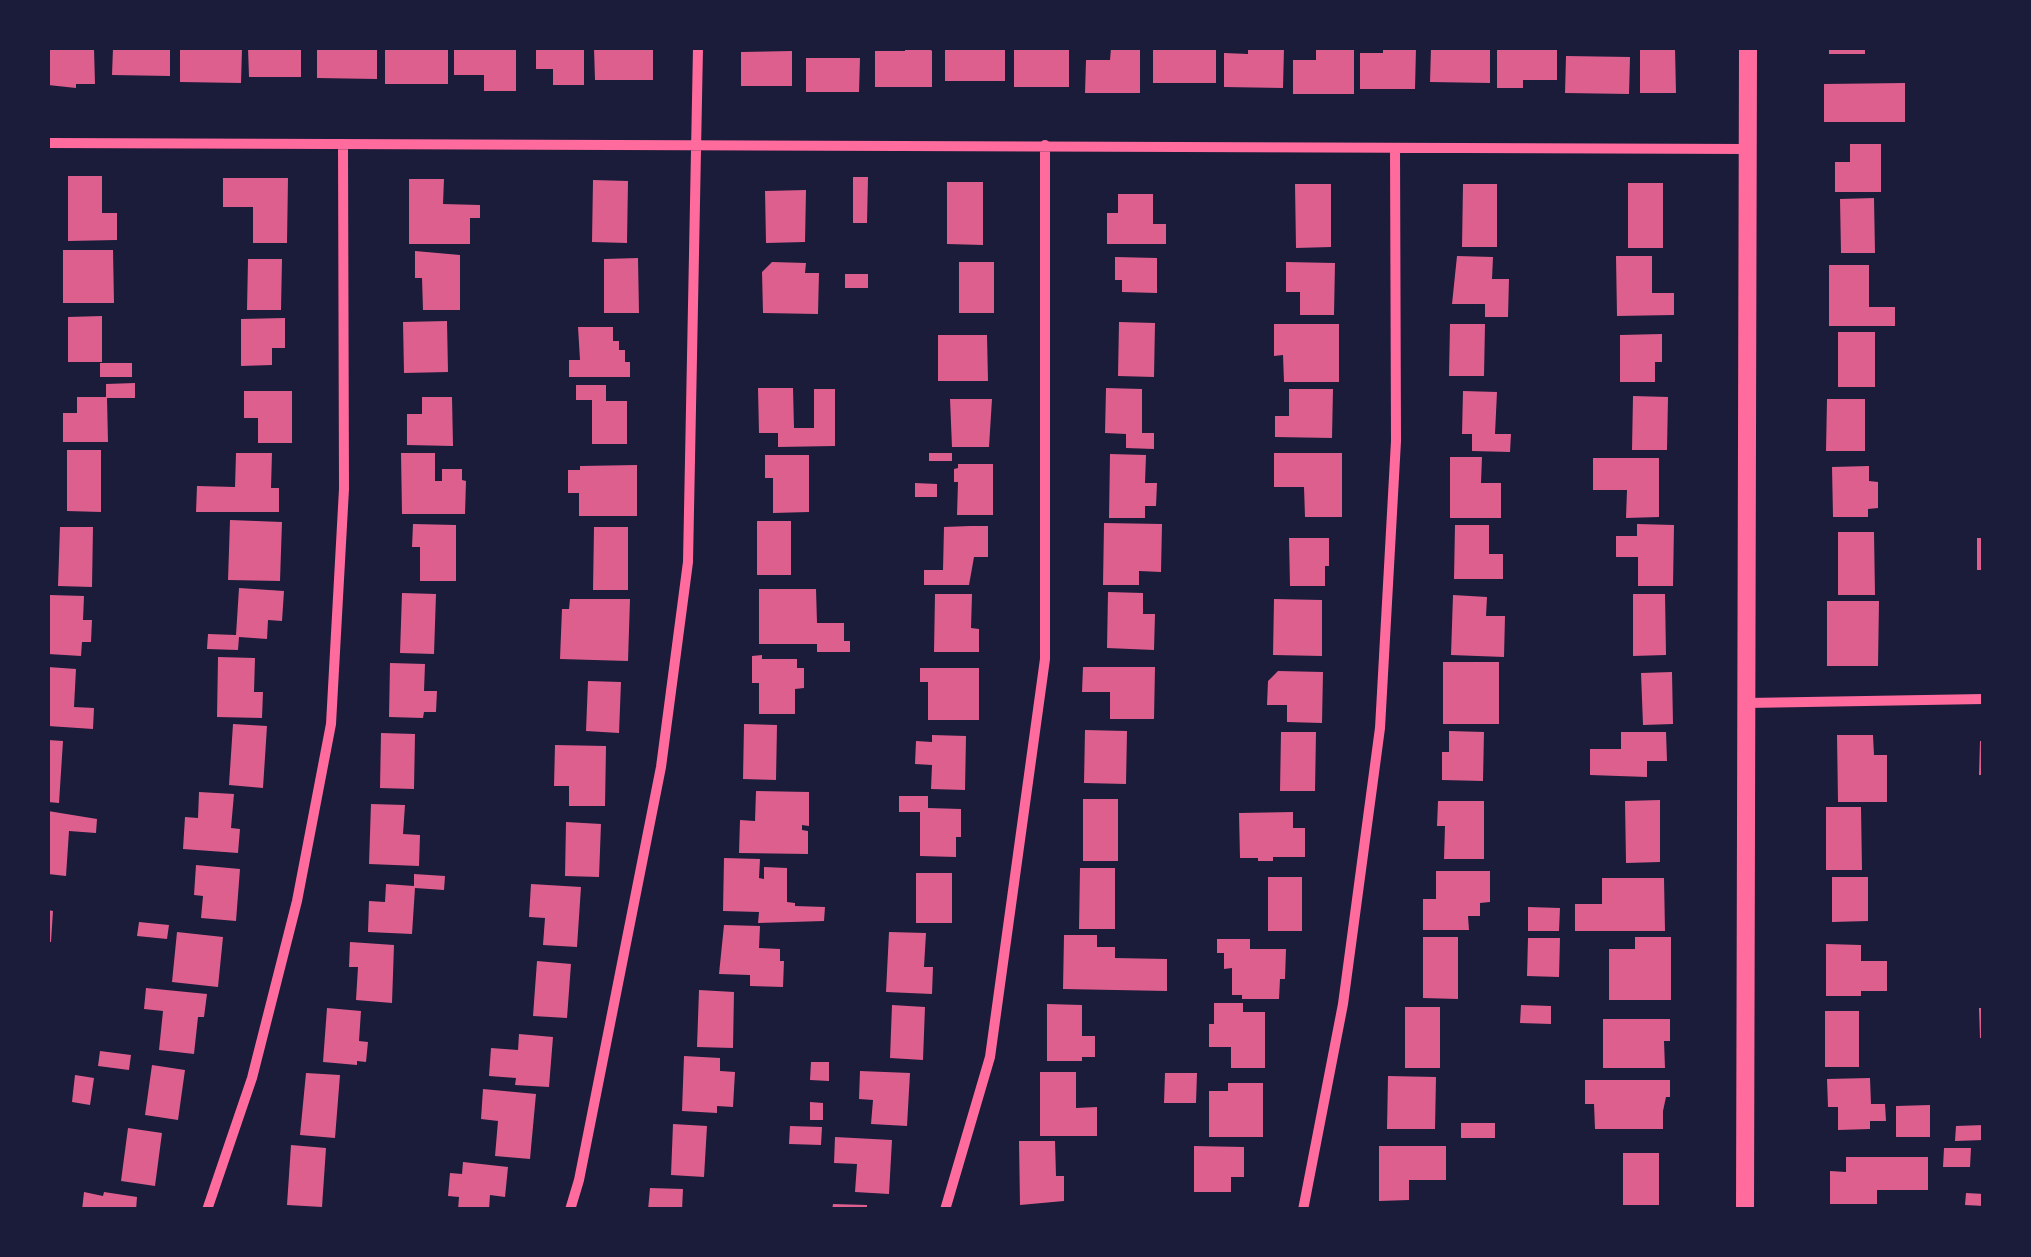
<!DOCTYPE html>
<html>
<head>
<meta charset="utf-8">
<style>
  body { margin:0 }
  #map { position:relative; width:2031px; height:1257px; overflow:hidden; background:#1b1b3a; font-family:"Source Serif 4",serif }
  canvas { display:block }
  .frame { position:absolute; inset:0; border:50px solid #1b1b3a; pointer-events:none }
</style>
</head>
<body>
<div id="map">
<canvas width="2031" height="1257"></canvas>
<div class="frame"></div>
</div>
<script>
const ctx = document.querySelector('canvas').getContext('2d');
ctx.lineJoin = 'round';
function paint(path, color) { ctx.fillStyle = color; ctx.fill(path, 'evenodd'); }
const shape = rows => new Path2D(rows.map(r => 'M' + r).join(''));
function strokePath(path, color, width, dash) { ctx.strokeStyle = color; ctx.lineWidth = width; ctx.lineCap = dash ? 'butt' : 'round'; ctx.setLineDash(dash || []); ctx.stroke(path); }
paint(shape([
  [48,48,94,48,95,84,76,84,76,88,48,85],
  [113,48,170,48,170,76,112,75],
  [180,48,242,49,241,83,180,82],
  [248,48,301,48,301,77,249,77],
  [317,48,377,48,377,79,317,78],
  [430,48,448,49,448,84,385,84,385,50],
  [454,48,516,48,516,91,484,91,484,75,454,75],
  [536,48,584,48,584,85,553,85,553,69,536,69],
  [594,48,653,48,653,80,595,80],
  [905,48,929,48,932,51,932,87,875,87,875,51,905,51],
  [945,48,1005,48,1005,81,945,81],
  [1014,48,1069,48,1069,87,1014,87],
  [1111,48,1140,48,1140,93,1085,93,1086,60,1110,60],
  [1153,48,1216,48,1216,83,1153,83],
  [1248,48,1284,48,1283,88,1224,87,1224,53,1248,54],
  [1316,48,1354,48,1354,94,1293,94,1293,60,1316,60],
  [1383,48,1416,48,1415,89,1360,89,1360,53,1383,53],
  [1431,48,1490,48,1490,83,1430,82],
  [1497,48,1557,48,1557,80,1523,80,1523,88,1497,88],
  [1640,48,1675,48,1676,93,1640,93],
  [1829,48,1865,48,1865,54,1829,54],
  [792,51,792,86,741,86,741,52],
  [1566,56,1630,57,1629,94,1565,93],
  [806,58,860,58,859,92,806,92],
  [1905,83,1905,122,1824,122,1824,84],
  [1850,144,1881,144,1881,192,1835,192,1835,162,1850,162],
  [68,176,102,176,102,213,117,213,117,240,68,241],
  [853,177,868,177,867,223,853,223],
  [223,178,288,178,287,243,253,243,253,207,223,207],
  [409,179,444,179,443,204,480,205,480,218,470,218,470,244,409,244],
  [593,180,628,181,627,243,592,242],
  [947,182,983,182,983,245,947,244],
  [1628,183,1663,183,1663,248,1628,248],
  [1295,184,1331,184,1331,247,1296,248],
  [1463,184,1497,184,1497,247,1462,247],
  [806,190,805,242,766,243,765,191],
  [1118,194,1153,194,1153,224,1166,224,1166,244,1107,244,1107,213,1118,213],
  [1874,198,1875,253,1841,253,1840,199],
  [63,250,113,250,114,303,63,303],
  [415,251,460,255,460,310,423,310,422,278,415,278],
  [1457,256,1493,257,1492,279,1509,279,1508,317,1485,317,1485,304,1452,304],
  [1616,256,1652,256,1652,293,1674,293,1674,315,1617,316],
  [1115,257,1157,258,1157,293,1122,292,1122,280,1115,280],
  [638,258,639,313,604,313,604,259],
  [248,259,282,259,281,310,247,310],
  [772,262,806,263,805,273,819,273,818,314,763,313,762,272],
  [959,262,994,262,994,313,959,313],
  [1286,262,1335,263,1334,315,1300,315,1300,292,1286,292],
  [1829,265,1869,265,1869,307,1895,307,1895,326,1829,326],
  [845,274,868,274,868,288,845,288],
  [102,316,102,362,68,362,68,317],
  [285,318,285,348,272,348,272,365,241,366,241,319],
  [447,321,448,372,404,373,403,322],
  [1119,322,1155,323,1154,377,1118,376],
  [1274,324,1339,324,1339,382,1284,382,1283,355,1274,356],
  [1450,324,1485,324,1484,376,1449,376],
  [578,327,613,327,613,341,619,341,619,350,625,350,625,362,630,362,630,377,569,377,569,360,580,360],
  [1838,332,1875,332,1875,387,1838,387],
  [1662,334,1662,362,1655,362,1655,382,1620,382,1620,335],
  [938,335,987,335,988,381,938,381],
  [100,363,132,363,132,377,100,377],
  [135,383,135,398,107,398,108,442,63,442,63,413,77,413,77,397,106,397,106,384],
  [576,385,606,385,606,401,627,401,627,444,592,444,592,400,576,400],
  [758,388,793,388,794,428,814,428,814,389,835,389,835,446,778,447,778,433,759,433],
  [1106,388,1142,389,1142,433,1154,433,1154,449,1126,448,1126,434,1105,433],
  [1289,389,1333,389,1332,438,1275,437,1275,416,1289,416],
  [244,391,292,391,292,443,258,443,258,418,244,418],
  [1463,391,1497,392,1495,434,1511,434,1510,452,1472,451,1472,434,1462,434],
  [1633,396,1668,397,1667,450,1632,450],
  [422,397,452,397,453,446,407,445,407,414,422,414],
  [950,399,992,399,989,447,952,447],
  [1827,399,1865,399,1865,451,1826,451],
  [67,450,101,450,101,512,67,511],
  [236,453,272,453,271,488,279,488,279,512,196,512,197,486,235,487],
  [401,453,435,453,435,481,442,481,442,469,462,469,462,480,466,481,465,514,402,514],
  [929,453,952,453,952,461,929,461],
  [1274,453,1342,453,1342,517,1305,517,1304,487,1274,487],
  [1110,454,1146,455,1145,483,1157,483,1156,506,1145,506,1145,518,1109,518],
  [765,455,809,455,809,512,773,513,773,478,765,478],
  [1450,457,1482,457,1481,483,1501,483,1501,518,1450,518],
  [1593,458,1659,458,1659,517,1626,518,1627,490,1593,490],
  [958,464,993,464,993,515,957,515,958,482,954,482,954,469,958,468],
  [637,465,637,516,579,516,579,493,568,493,568,470,580,470,580,466],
  [1869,466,1869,481,1878,482,1878,508,1868,509,1868,517,1833,517,1832,467],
  [915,483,937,484,937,497,915,497],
  [230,520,282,522,280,581,228,580],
  [757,521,791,521,791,575,757,575],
  [1104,523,1162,524,1161,572,1139,571,1139,585,1103,585],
  [413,524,456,525,456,581,420,581,420,547,412,547],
  [1637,524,1674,525,1673,586,1638,586,1638,557,1616,557,1616,536,1637,536],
  [1455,525,1489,525,1489,554,1503,554,1503,579,1454,579],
  [970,526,988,526,988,557,974,557,969,585,924,585,924,570,943,570,944,527],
  [60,527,93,527,92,587,58,586],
  [594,527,628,527,628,590,593,590],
  [1838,532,1874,532,1875,595,1838,595],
  [1289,538,1329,538,1329,566,1325,566,1325,586,1290,586],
  [1977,538,1984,538,1984,570,1977,570],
  [239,588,284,591,282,621,268,620,267,639,239,637,238,650,207,649,208,634,236,635],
  [759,589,816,589,817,623,844,623,844,641,850,641,850,652,817,652,817,644,759,644],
  [1108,592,1143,593,1143,614,1155,614,1154,650,1107,648],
  [402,593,436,594,434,654,400,653],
  [935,594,972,594,971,628,979,629,979,652,934,652],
  [1633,594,1665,594,1666,655,1633,656],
  [50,595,84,596,83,620,92,620,91,642,82,642,81,656,48,654],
  [1453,595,1487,597,1486,616,1505,616,1504,657,1451,655],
  [570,599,630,599,628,661,560,659,562,609,569,609],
  [1274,599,1322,600,1322,656,1273,655],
  [1827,601,1879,601,1878,666,1827,666],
  [762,655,762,659,797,659,797,668,804,668,804,688,795,689,795,714,759,714,759,683,752,683,752,656],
  [218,657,255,658,254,692,263,692,262,718,217,717],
  [1443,662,1499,662,1499,724,1443,724],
  [390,663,425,664,424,691,437,691,436,712,424,712,423,718,389,717],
  [48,667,76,669,74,707,94,708,93,729,48,726],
  [1083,667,1155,667,1154,719,1110,719,1110,692,1082,692],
  [920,668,979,668,979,720,928,720,928,682,920,682],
  [1278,671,1323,672,1322,723,1287,722,1287,705,1267,705,1268,681],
  [1672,672,1673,724,1643,725,1641,673],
  [588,681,621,682,619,733,586,731],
  [233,724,267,726,263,788,229,785],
  [744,724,777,725,776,780,743,779],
  [1085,730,1127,731,1126,784,1084,783],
  [1449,731,1484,732,1483,781,1442,780,1442,752,1449,752],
  [1281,732,1316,732,1315,791,1280,791],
  [1621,732,1666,732,1667,761,1647,761,1647,777,1590,775,1590,749,1621,749],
  [381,733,415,734,414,789,380,788],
  [932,735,966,736,965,790,931,789,932,765,915,764,916,741,932,742],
  [1837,735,1873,735,1874,755,1887,755,1887,802,1838,802],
  [48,740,63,741,59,803,48,802],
  [1980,741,1984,741,1984,775,1979,775],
  [555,745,606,746,605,806,569,806,569,786,554,786],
  [756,791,809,792,809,826,802,825,802,830,808,831,808,854,739,853,740,820,755,821],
  [199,792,234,794,231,828,240,829,238,853,183,849,185,817,198,818],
  [899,796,928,796,928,808,961,809,961,837,956,837,956,857,920,856,920,812,899,812],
  [1083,799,1118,799,1118,861,1083,861],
  [1660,800,1660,862,1626,863,1625,801],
  [1438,801,1484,801,1484,859,1444,859,1445,826,1437,826],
  [371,804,405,805,403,834,420,835,419,866,369,864],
  [1826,807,1861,807,1862,870,1826,870],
  [48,811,97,819,96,833,69,831,66,876,48,874],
  [1293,812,1293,828,1305,828,1305,857,1273,857,1273,861,1258,861,1258,858,1240,858,1239,813],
  [566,822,601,824,599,877,565,876],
  [724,858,760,859,759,878,764,879,764,867,787,868,787,902,795,903,795,906,825,907,824,921,758,923,759,912,723,911],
  [196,865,240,869,236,921,201,918,203,896,194,895],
  [1080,868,1115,868,1115,929,1079,929],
  [1436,871,1490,871,1490,902,1480,903,1480,916,1468,916,1469,930,1423,930,1423,899,1436,899],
  [916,873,952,873,952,923,916,923],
  [414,874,445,876,444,890,415,888,412,934,368,932,369,901,385,902,386,884,414,886],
  [1268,877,1302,877,1302,931,1268,931],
  [1832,877,1868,877,1868,921,1832,922],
  [1602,878,1664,878,1665,931,1575,931,1575,904,1602,904],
  [531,884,581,887,577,947,543,945,545,918,529,917],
  [1528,907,1560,908,1559,931,1528,931],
  [48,910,53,911,51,942,48,942],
  [139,922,169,925,167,939,137,936],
  [724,925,760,926,759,948,780,949,780,961,784,961,783,987,750,986,750,975,719,974],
  [177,932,223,937,218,987,172,982],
  [889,932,926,933,924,967,933,967,932,994,886,992],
  [1064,935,1097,935,1097,947,1115,947,1115,958,1167,959,1167,991,1063,989],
  [1423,937,1458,937,1458,999,1423,998],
  [1635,937,1671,937,1671,1000,1609,1000,1609,949,1635,949],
  [1528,938,1560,938,1559,977,1527,976],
  [1217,939,1250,939,1250,949,1286,949,1285,979,1280,979,1279,999,1242,999,1242,995,1232,995,1232,968,1224,969,1224,953,1217,953],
  [350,942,394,945,392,1003,356,1000,358,967,349,967],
  [1826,944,1861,945,1861,961,1887,961,1887,991,1861,991,1861,996,1826,996],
  [537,961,571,964,567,1018,533,1016],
  [146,988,207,994,204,1017,198,1017,194,1054,159,1050,163,1011,144,1009],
  [699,990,734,992,733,1048,697,1047],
  [1214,1003,1243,1003,1243,1012,1265,1012,1265,1068,1231,1068,1231,1047,1209,1047,1209,1024,1214,1024],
  [1047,1004,1082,1005,1082,1036,1095,1036,1095,1057,1082,1057,1082,1061,1047,1061],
  [892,1005,925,1007,923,1060,890,1058],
  [1521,1005,1551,1006,1551,1024,1520,1023],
  [1405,1007,1440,1007,1440,1068,1405,1068],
  [327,1008,361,1011,359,1041,368,1042,366,1062,357,1061,357,1065,323,1062],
  [1979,1008,1984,1008,1984,1038,1980,1038],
  [1825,1011,1859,1011,1859,1067,1825,1067],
  [1603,1019,1670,1019,1670,1041,1664,1041,1665,1068,1603,1068],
  [519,1034,553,1037,549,1087,515,1085,516,1078,489,1076,491,1048,518,1050],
  [100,1051,131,1055,129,1070,98,1066],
  [684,1056,720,1058,720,1071,735,1072,733,1107,717,1106,717,1113,682,1111],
  [811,1062,829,1062,829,1081,810,1080],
  [152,1065,185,1070,178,1120,145,1115],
  [860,1071,910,1073,907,1126,871,1124,873,1100,859,1099],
  [1040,1072,1076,1072,1076,1108,1097,1107,1097,1136,1040,1136],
  [306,1073,340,1075,335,1138,300,1135],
  [1165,1073,1197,1073,1196,1103,1164,1103],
  [75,1075,94,1078,90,1105,72,1102],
  [1388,1076,1436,1077,1435,1129,1387,1129],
  [1870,1078,1871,1104,1885,1104,1886,1121,1870,1121,1870,1129,1838,1130,1838,1107,1828,1107,1827,1079],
  [1585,1080,1670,1080,1670,1097,1666,1097,1663,1111,1663,1129,1595,1129,1594,1104,1585,1104],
  [1228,1083,1263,1083,1263,1137,1209,1137,1209,1091,1228,1091],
  [483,1089,536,1094,530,1159,495,1156,498,1121,481,1119],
  [810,1102,823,1103,823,1120,810,1120],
  [1930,1105,1930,1137,1896,1137,1896,1106],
  [1461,1123,1495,1123,1495,1138,1461,1138],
  [673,1124,707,1126,704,1177,671,1175],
  [1984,1125,1984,1140,1955,1141,1956,1126],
  [790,1126,822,1127,821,1145,789,1144],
  [128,1128,162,1133,155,1186,121,1181],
  [835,1137,892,1140,889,1194,855,1192,857,1164,834,1163],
  [1019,1141,1055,1141,1056,1176,1064,1176,1064,1201,1020,1205],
  [291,1145,326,1148,322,1207,287,1205],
  [1194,1146,1244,1147,1244,1177,1231,1177,1231,1192,1194,1192],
  [1379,1146,1446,1146,1446,1180,1409,1180,1409,1200,1379,1201],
  [1944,1148,1971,1148,1970,1167,1943,1167],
  [1623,1153,1659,1153,1659,1205,1623,1205],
  [1846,1157,1928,1157,1928,1190,1877,1190,1877,1204,1830,1204,1830,1171,1846,1172],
  [463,1162,508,1167,505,1197,490,1195,489,1210,458,1210,459,1197,448,1196,450,1173,462,1174],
  [650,1188,683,1189,682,1210,648,1210],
  [84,1192,103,1196,104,1192,137,1197,136,1210,82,1210],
  [1966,1193,1984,1194,1984,1206,1965,1205],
  [833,1204,867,1205,867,1210,832,1210]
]), '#dd5f8e');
strokePath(shape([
  [48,143,1747,149],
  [1747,703,1984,699],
  [207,1210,252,1078,297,901,331,724,344,489,343,144],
  [570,1210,579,1180,661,767,688,562,698,48],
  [945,1210,990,1057,1045,659,1045,145],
  [1303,1210,1343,1004,1380,728,1396,441,1395,149]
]), '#ff6b9d', 10);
strokePath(shape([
  [1745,1210,1748,48]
]), '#ff6b9d', 18);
</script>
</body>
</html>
